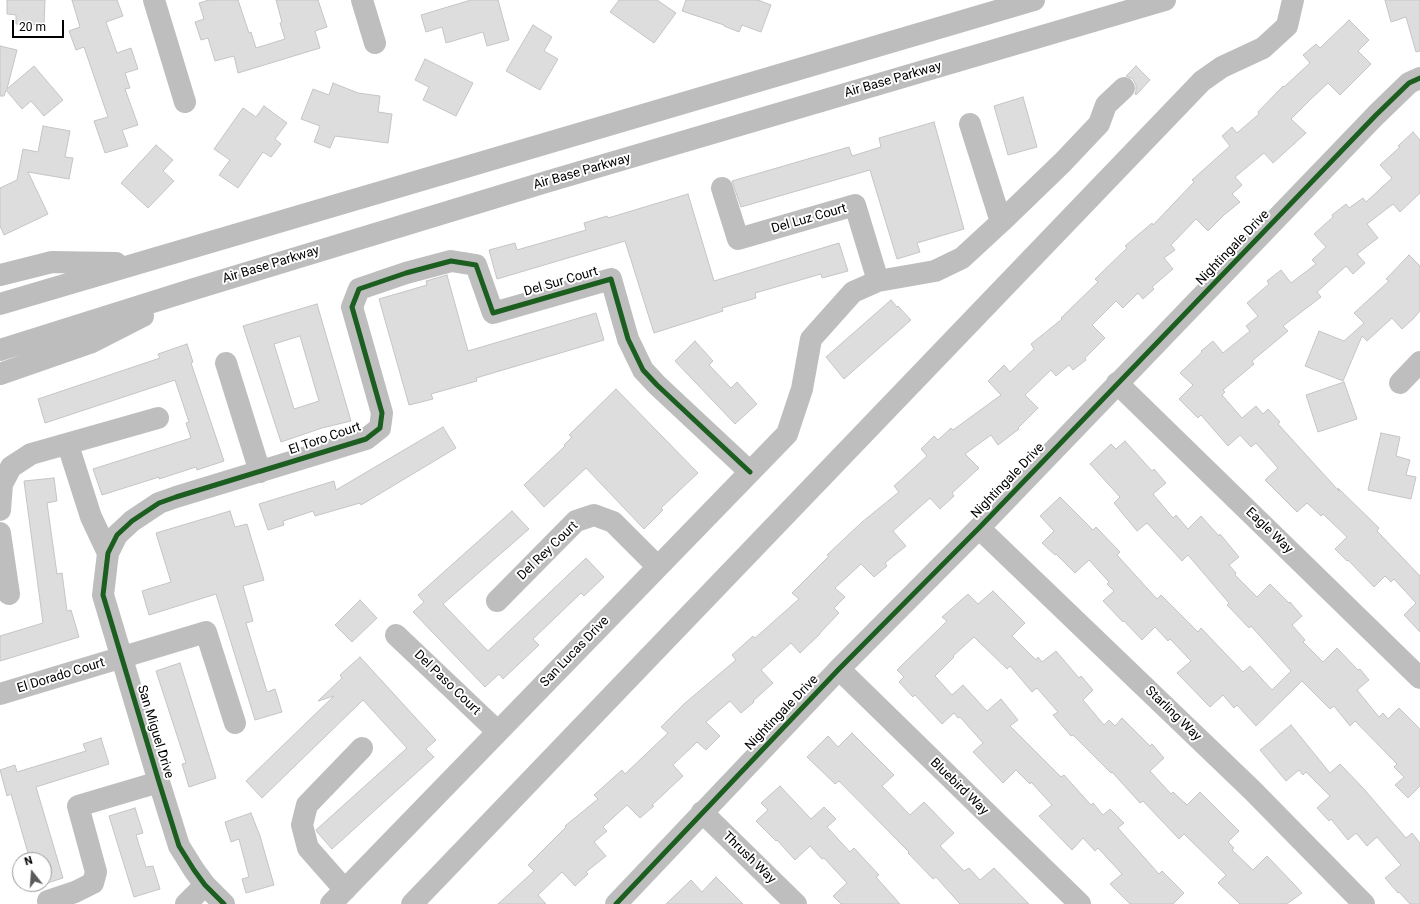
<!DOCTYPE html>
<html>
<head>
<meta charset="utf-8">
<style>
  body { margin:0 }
  #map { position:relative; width:1420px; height:904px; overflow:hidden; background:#fff; font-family:Roboto,sans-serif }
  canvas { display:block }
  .north { position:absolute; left:12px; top:852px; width:40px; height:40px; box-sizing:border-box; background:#fff; border:1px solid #999; border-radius:50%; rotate:343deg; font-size:11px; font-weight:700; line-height:16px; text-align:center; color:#000 }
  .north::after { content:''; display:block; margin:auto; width:14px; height:18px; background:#595959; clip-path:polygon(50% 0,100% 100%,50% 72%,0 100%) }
  .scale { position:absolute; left:12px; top:20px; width:52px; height:18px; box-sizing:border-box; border:2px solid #000; border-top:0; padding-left:5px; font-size:12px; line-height:14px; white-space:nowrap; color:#000; -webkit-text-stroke:3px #fff; paint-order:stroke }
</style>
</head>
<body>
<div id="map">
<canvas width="1420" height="904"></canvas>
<div class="north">N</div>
<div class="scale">20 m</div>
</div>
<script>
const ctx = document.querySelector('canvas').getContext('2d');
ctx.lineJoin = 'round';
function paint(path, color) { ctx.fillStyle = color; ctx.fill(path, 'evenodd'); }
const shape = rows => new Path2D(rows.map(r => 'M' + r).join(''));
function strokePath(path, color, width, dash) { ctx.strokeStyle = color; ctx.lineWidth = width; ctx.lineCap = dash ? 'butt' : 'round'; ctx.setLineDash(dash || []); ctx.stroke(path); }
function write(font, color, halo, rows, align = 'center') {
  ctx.font = font + ' Roboto,sans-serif'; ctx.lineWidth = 4; ctx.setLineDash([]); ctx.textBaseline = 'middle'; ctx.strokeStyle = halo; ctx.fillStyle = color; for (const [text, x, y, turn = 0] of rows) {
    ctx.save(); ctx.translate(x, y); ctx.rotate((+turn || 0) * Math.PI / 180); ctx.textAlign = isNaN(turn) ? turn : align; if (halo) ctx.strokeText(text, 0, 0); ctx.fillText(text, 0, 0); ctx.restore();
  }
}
const building = shape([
  [7,0,45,0,44,25,16,24,16,15,7,14,7,0],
  [72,0,117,0,123,16,106,22,117,53,131,48,138,69,125,73,130,88,125,89,138,125,122,130,128,146,105,153,94,121,108,117,84,47,76,50,69,31,80,27,72,0],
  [209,0,238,0,249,33,251,32,256,48,285,39,280,23,282,22,276,0,318,0,327,27,315,31,320,48,238,73,234,56,215,61,208,38,201,40,195,22,204,19,199,3,209,0],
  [471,0,498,0,509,40,487,46,483,32,446,43,442,27,426,32,421,15,471,0],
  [619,0,657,0,676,13,654,43,610,12,619,0],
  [686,0,758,0,771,5,761,32,742,25,739,32,724,26,724,25,682,11,686,0],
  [1385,0,1420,0,1420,51,1416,52,1406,17,1391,22,1385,0],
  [1349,20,1369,40,1358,51,1371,64,1340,95,1328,83,1310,100,1291,119,1306,133,1273,163,1264,153,1235,177,1242,185,1232,194,1240,202,1224,215,1208,231,1196,219,1171,245,1175,250,1164,258,1173,269,1152,287,1154,289,1143,299,1138,293,1123,308,1116,301,1092,325,1105,338,1085,358,1086,360,1073,370,1069,365,1056,376,1051,370,1025,395,1038,408,1018,428,1019,429,998,445,991,435,965,454,979,468,952,493,954,496,940,509,930,498,893,531,906,546,885,563,887,566,874,577,861,564,835,588,845,597,834,608,839,613,820,633,820,634,800,653,791,643,761,670,773,683,753,701,754,702,741,713,730,701,706,722,720,736,706,750,697,742,673,765,683,776,652,805,654,806,640,818,627,805,603,827,607,831,594,842,606,856,586,872,588,874,575,886,562,872,538,895,546,904,498,904,534,871,528,865,566,827,565,826,598,799,594,795,622,770,625,774,668,733,661,727,685,703,736,660,732,655,753,636,755,638,799,599,792,593,829,556,827,555,862,522,899,492,894,486,927,456,921,449,934,436,938,440,951,428,953,430,1001,395,988,381,1004,365,1010,372,1034,349,1031,344,1062,319,1061,318,1098,282,1095,279,1127,248,1125,246,1152,223,1153,225,1194,182,1192,180,1230,146,1222,136,1232,127,1237,133,1259,114,1258,112,1283,86,1284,87,1310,63,1303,55,1316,44,1320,48,1349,20],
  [533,25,552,37,544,51,558,59,540,90,506,71,533,25],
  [0,46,17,50,7,89,34,66,63,100,44,116,31,101,22,109,6,90,4,96,0,96,0,46],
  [425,59,473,83,456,116,423,100,429,87,415,80,425,59],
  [1136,66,1150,80,1136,95,1135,94,1136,91,1136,85,1133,79,1126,76,1136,66],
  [333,83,358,93,380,96,378,112,392,114,388,143,335,136,330,148,314,142,320,126,301,119,313,89,329,95,333,83],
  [1023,97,1037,147,1008,155,994,106,1023,97],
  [264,106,287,123,275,139,281,144,271,157,263,152,238,188,219,175,230,160,214,149,243,108,256,117,264,106],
  [934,122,964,229,917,243,920,252,897,259,870,170,741,207,732,181,849,147,852,156,881,147,879,138,934,122],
  [43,126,70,131,65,157,73,158,69,179,28,172,48,214,4,235,0,226,0,188,17,180,23,149,38,152,43,126],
  [1413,132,1420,140,1420,193,1400,212,1393,204,1367,224,1378,238,1357,254,1365,263,1353,274,1346,266,1317,292,1321,297,1283,326,1288,331,1252,361,1254,364,1223,390,1225,392,1222,395,1242,418,1256,406,1263,414,1268,409,1280,422,1278,424,1339,491,1338,488,1379,528,1377,531,1420,576,1420,632,1404,615,1416,603,1394,579,1391,582,1385,576,1374,587,1348,560,1347,561,1335,549,1347,537,1323,514,1321,516,1307,503,1297,512,1265,480,1278,468,1256,443,1251,447,1240,435,1228,446,1201,415,1198,418,1179,399,1193,385,1180,373,1202,352,1201,351,1213,341,1223,353,1250,331,1246,326,1258,316,1247,303,1269,284,1267,281,1281,270,1291,283,1316,264,1312,260,1326,247,1314,234,1333,217,1332,215,1346,204,1349,208,1363,198,1366,202,1392,178,1380,165,1400,147,1398,146,1413,132],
  [156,145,173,160,163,171,174,181,148,208,121,183,156,145],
  [688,194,714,281,839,243,848,271,822,278,821,274,755,293,756,298,722,308,723,311,654,333,625,241,497,279,489,250,515,243,517,250,586,230,584,223,607,216,608,218,688,194],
  [1409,255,1420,266,1420,311,1413,319,1402,329,1392,318,1367,341,1362,336,1343,381,1305,366,1319,331,1344,341,1364,323,1354,313,1389,281,1386,279,1409,255],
  [447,275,468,351,596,313,604,340,476,378,477,381,431,394,433,399,409,405,379,299,427,285,426,281,447,275],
  [891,300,897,307,898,306,911,320,844,379,826,357,891,300],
  [317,304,351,421,322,428,281,442,243,326,317,304],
  [300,336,319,401,294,409,274,344,300,336],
  [695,341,713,361,709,365,731,388,737,382,757,404,735,424,675,361,695,341],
  [187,344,193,362,191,363,224,461,197,470,196,467,159,479,159,477,102,495,93,469,191,438,186,423,189,422,175,380,45,423,38,399,160,358,158,354,187,344],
  [1344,382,1357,419,1318,432,1306,395,1344,382],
  [616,389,698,473,661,508,663,510,644,529,586,468,544,507,524,485,565,446,564,445,572,437,569,435,616,389],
  [443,427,456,448,361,505,360,503,315,516,313,511,283,521,284,525,268,530,259,504,334,481,336,490,443,427],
  [1381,433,1400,437,1396,456,1410,460,1406,475,1416,477,1411,499,1368,490,1381,433],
  [1125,441,1152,471,1154,469,1166,483,1153,494,1173,518,1176,515,1188,529,1201,516,1219,536,1220,534,1239,557,1229,565,1236,573,1235,575,1257,597,1270,584,1289,603,1290,602,1302,616,1292,625,1305,640,1303,642,1323,662,1337,648,1358,670,1360,669,1369,680,1357,690,1379,717,1383,713,1388,719,1399,708,1420,729,1420,786,1408,798,1395,785,1404,777,1394,767,1397,764,1355,721,1350,726,1334,706,1330,709,1302,681,1256,726,1237,705,1234,708,1223,695,1210,707,1177,673,1191,661,1170,639,1168,641,1155,627,1142,640,1124,621,1123,622,1103,601,1114,591,1107,584,1109,582,1089,560,1075,573,1056,554,1055,555,1042,543,1054,531,1040,516,1060,497,1093,530,1096,527,1120,552,1117,555,1157,599,1161,595,1198,632,1201,628,1243,672,1250,666,1272,690,1291,671,1251,626,1249,628,1227,605,1229,603,1188,555,1182,561,1147,523,1137,531,1114,503,1120,497,1090,464,1111,444,1116,449,1125,441],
  [54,478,57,501,47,503,57,574,62,573,67,611,71,610,79,637,0,661,0,636,43,623,24,481,54,478],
  [230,511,235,527,247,524,264,580,243,586,253,621,246,623,267,692,275,689,282,712,255,720,216,594,149,615,142,591,171,582,156,533,230,511],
  [512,511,529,529,443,604,488,651,586,558,604,577,584,596,581,593,533,639,539,645,503,679,499,674,485,687,413,612,424,602,418,595,512,511],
  [993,591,1025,623,1012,636,1036,660,1038,657,1042,662,1056,651,1079,678,1081,676,1093,690,1083,700,1104,725,1109,720,1115,726,1122,718,1150,746,1152,744,1164,758,1150,771,1171,794,1173,792,1187,805,1200,792,1239,831,1228,842,1234,848,1232,850,1253,870,1267,856,1293,883,1302,893,1287,904,1240,904,1218,883,1226,875,1184,834,1179,839,1143,801,1140,803,1112,772,1111,773,1073,735,1071,736,1053,715,1058,712,1037,688,1032,692,1010,666,1007,669,974,637,953,656,954,657,935,676,952,695,963,685,987,711,1001,699,1018,720,1010,726,1061,777,1064,775,1091,805,1093,803,1103,815,1110,809,1124,823,1118,828,1159,874,1162,871,1184,893,1173,904,1130,904,1110,884,1122,874,1098,848,1095,851,1083,838,1072,850,1039,816,1052,805,1031,782,1030,784,1016,770,1003,783,973,752,983,743,960,717,958,718,954,713,942,724,915,695,913,697,899,682,904,677,897,670,947,621,942,617,968,594,978,604,993,591],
  [360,600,377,618,352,642,335,625,360,600],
  [360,657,436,740,426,749,434,757,332,849,317,832,316,830,407,748,363,700,262,798,246,781,334,696,318,701,342,678,340,675,360,657],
  [180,663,216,778,189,787,182,764,186,763,156,671,180,663],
  [1291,725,1330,773,1340,764,1364,789,1406,838,1412,833,1420,843,1420,904,1410,904,1399,892,1398,893,1385,878,1401,865,1377,837,1367,846,1356,833,1348,840,1331,819,1329,821,1317,808,1330,796,1306,772,1303,775,1299,770,1286,781,1260,750,1291,725],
  [852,733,894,775,882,786,910,815,924,802,954,833,940,846,964,871,969,868,980,880,994,868,1029,904,960,904,936,877,933,879,908,853,909,852,839,781,835,784,807,757,828,736,838,747,852,733],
  [101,738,109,764,36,787,63,878,44,884,44,860,30,860,11,794,7,796,0,770,15,765,17,772,86,751,83,744,101,738],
  [780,786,811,819,824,807,836,819,827,827,850,852,854,848,879,875,876,877,900,904,841,904,833,896,847,883,824,858,822,859,810,846,795,860,777,840,776,841,756,821,768,810,761,803,780,786],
  [135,808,143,833,136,835,146,867,153,866,160,889,134,897,109,816,135,808],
  [251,813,260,836,274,885,246,893,242,879,249,877,239,839,231,842,225,822,251,813],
  [716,877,743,904,666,904,691,880,702,892,716,877]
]);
paint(building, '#ddd');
strokePath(building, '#c5c5c5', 1);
strokePath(shape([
  [154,0,185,102],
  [362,0,375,43],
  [722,188,738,239,855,205,878,281],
  [1001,222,1063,162,1099,124,1106,105,1124,88],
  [226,363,260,472],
  [1117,383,1420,678],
  [1400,383,1420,362],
  [68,445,91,517,108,553],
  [0,510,2,484,11,467,31,454,158,418],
  [979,528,1252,790,1364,904],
  [0,533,9,594],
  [497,601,576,521,594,515,613,522,657,566],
  [396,635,497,731],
  [839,669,1080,904],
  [0,694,206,632,235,723],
  [702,812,796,904],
  [345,890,308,848,302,825,307,805,362,748],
  [48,901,75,892,93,883,96,872,78,806,159,782],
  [186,904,205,885],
  [224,904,205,885,194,870,179,846,159,782,103,595,108,553,117,535,132,521,159,503,176,497,366,439,380,428,382,413,352,307,359,289,406,273,451,261,476,265,493,313,611,279,628,339,643,370,657,385,750,472],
  [331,904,787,434,802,389,811,339,853,292,878,281,935,271,962,258,1001,222,970,124],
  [412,904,1202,81,1222,67,1263,48,1287,26,1293,0],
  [616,904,839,669,979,528,1376,115,1409,83,1420,78]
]), '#bebebe', 22);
strokePath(shape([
  [0,275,52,262,116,263],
  [0,304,1034,0],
  [0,350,194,289,546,182,1165,0],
  [0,374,92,342,143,316]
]), '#bdbdbd', 22);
strokePath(shape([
  [224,904,205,885,194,870,179,846,159,782,103,595,108,553,117,535,132,521,159,503,176,497,366,439,380,428,382,413,352,307,359,289,406,273,451,261,476,265,493,313,611,279,628,339,643,370,657,385,750,472],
  [616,904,839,669,979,528,1376,115,1409,83,1420,78]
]), '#1b5e20', 5);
write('13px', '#000', '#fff', [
  ["Air Base Parkway",893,80,-16],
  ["Air Base Parkway",582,172,-16],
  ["Del Luz Court",809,219,-16],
  ["Nightingale Drive",1233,248,-46],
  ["Air Base Parkway",271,265,-17],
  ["Del Sur Court",561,282,-16],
  ["El Toro Court",325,439,-19],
  ["Nightingale Drive",1008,481,-46],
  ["Eagle Way",1269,531,44],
  ["Del Rey Court",548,551,-44],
  ["San Lucas Drive",575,652,-46],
  ["El Dorado Court",61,676,-17],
  ["Del Paso Court",447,683,44],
  ["Nightingale Drive",782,713,-46],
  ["Starling Way",1173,714,44],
  ["San Miguel Drive",155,732,73],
  ["Bluebird Way",959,787,44],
  ["Thrush Way",749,858,44]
]);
</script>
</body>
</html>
